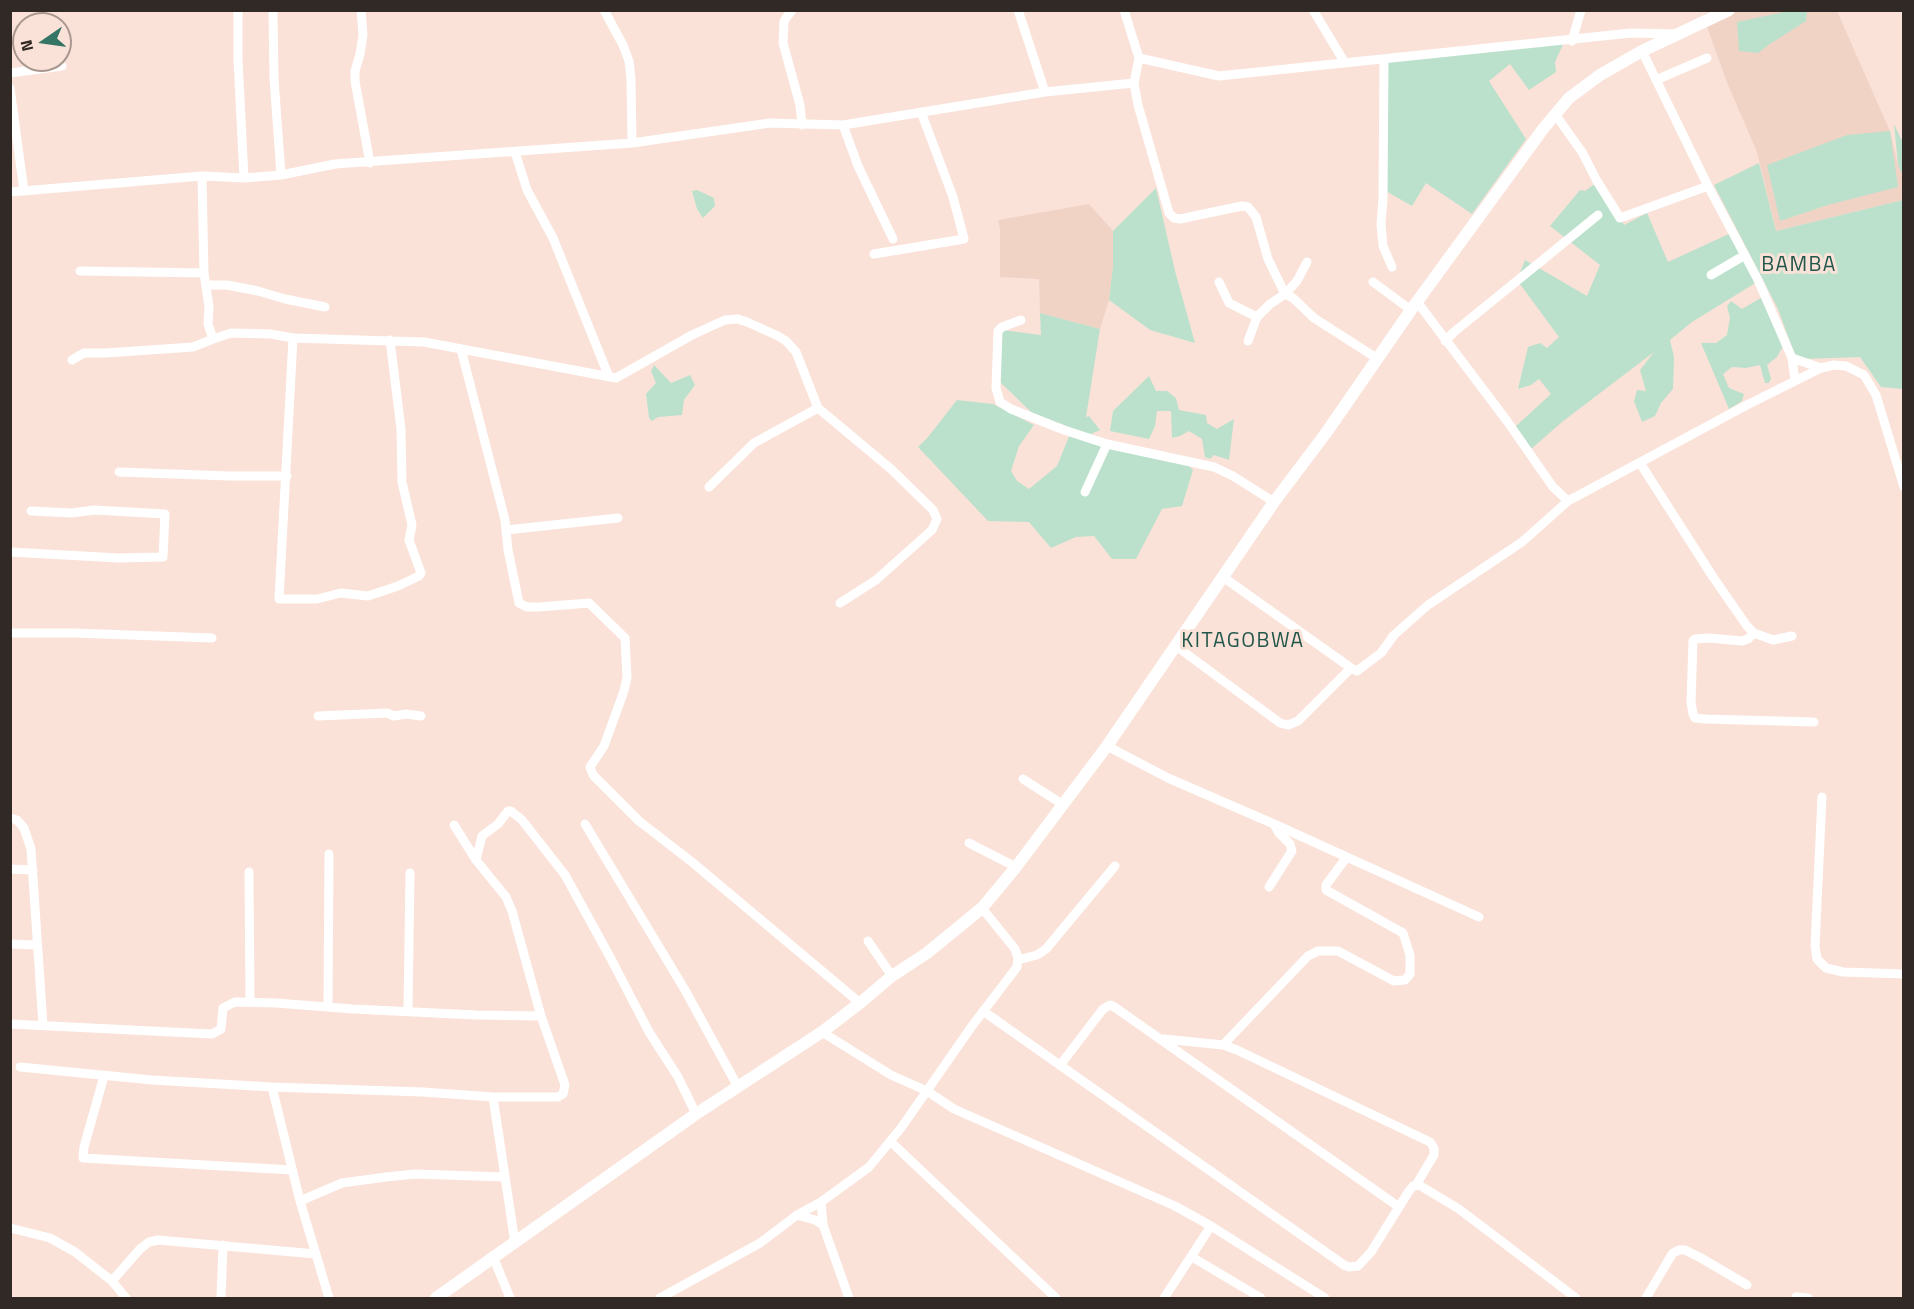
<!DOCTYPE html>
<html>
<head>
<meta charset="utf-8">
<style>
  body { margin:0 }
  #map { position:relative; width:1914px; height:1309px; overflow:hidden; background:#fae2d8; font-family:"Titillium Web",sans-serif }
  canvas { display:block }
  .frame { position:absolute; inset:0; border:12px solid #312925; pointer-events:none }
  .north { position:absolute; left:12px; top:12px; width:60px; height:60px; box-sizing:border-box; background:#fae2d8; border:2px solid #aa9890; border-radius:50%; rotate:257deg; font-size:16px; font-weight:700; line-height:24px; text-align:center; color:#312925 }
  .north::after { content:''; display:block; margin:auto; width:21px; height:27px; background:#347566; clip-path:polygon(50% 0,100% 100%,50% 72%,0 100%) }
</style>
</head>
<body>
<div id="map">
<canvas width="1914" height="1309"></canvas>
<div class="frame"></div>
<div class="north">N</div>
</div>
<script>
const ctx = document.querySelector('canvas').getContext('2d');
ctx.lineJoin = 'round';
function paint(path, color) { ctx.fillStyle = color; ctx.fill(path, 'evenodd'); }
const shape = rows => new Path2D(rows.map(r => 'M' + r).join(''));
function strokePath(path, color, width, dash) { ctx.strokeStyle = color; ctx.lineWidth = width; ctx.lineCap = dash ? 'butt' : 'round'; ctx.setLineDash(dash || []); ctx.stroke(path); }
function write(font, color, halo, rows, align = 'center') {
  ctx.font = font + ' "Titillium Web",sans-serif'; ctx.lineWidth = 6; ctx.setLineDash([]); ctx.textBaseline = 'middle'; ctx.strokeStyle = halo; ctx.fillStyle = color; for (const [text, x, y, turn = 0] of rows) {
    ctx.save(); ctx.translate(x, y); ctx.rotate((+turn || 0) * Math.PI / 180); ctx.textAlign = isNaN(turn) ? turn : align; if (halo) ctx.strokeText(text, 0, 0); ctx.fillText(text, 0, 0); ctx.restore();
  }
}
paint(shape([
  [1738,11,1837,11,1890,131,1898,165,1903,175,1903,200,1776,231,1757,152,1728,85,1706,24],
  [1089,204,1113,231,1113,266,1109,300,1100,329,1040,313,1039,279,1000,277,1000,229,998,220]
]), '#f1d3c6');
paint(shape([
  [1789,11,1807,11,1806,21,1770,44,1758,53,1739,51,1737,22],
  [1566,38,1555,62,1556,72,1529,90,1510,64,1489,81,1526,139,1472,214,1426,183,1412,206,1384,190,1386,57],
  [1894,124,1901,139,1903,139,1903,175,1898,165],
  [1890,131,1898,187,1828,205,1780,221,1767,165,1847,135],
  [1759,163,1776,231,1903,200,1903,389,1881,387,1860,357,1803,359,1794,353,1778,309,1714,185],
  [1596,183,1614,205,1624,225,1647,213,1668,262,1731,233,1757,282,1692,322,1670,340,1674,357,1673,389,1661,403,1655,416,1642,422,1634,401,1637,390,1646,391,1640,370,1654,352,1562,422,1530,450,1515,427,1551,394,1539,379,1531,385,1518,389,1528,347,1540,343,1547,348,1559,337,1517,280,1525,260,1587,296,1600,265,1550,226,1580,190,1585,191],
  [1156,188,1175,271,1195,343,1150,330,1109,300,1113,266,1113,231],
  [697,190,714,198,715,206,703,218,697,209,692,191],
  [1764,296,1783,346,1777,357,1767,365,1771,378,1769,383,1765,383,1760,365,1746,368,1732,367,1723,374,1729,388,1744,394,1742,401,1729,409,1701,343,1716,343,1727,335,1730,318,1727,306,1731,301,1742,309],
  [1040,313,1100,329,1086,417,1089,416,1100,430,1089,435,1032,413,999,381,1002,330,1041,335],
  [654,365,671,383,690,375,695,385,684,400,682,415,658,417,652,421,649,418,646,394,656,383,651,371],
  [1149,376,1156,391,1167,391,1176,398,1179,410,1206,415,1207,423,1217,429,1234,419,1229,460,1214,455,1210,459,1205,457,1202,439,1189,431,1180,436,1172,438,1171,411,1157,411,1155,426,1149,439,1110,431,1113,411],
  [957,400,993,404,1034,425,1019,446,1011,471,1017,481,1029,489,1057,466,1070,434,1186,463,1193,470,1182,506,1162,509,1136,559,1112,559,1094,536,1076,537,1051,548,1029,522,988,521,918,447,928,437]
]), '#bbe1cc');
strokePath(shape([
  [238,10,238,60,244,178],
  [273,10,274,79,281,175],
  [361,10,363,35,360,54,355,71,355,81,370,163],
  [604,10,623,45,629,61,631,79,632,143],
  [792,10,784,21,783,43,800,105,802,125],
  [1018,10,1045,92],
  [1124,10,1139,58],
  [1313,10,1345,63],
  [1572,41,1581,10],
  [1642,51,1708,186,1758,280,1792,358,1821,368,1834,365,1846,366,1864,375,1876,395,1904,487],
  [1384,59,1383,199,1381,224,1383,246,1392,267],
  [10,73,62,66],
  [1656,80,1707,58],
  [1134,83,1138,105,1169,213,1174,218,1180,219,1242,206,1248,207,1256,217,1268,259,1285,294,1297,281,1307,262],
  [10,88,24,191],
  [1555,114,1582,152,1597,181,1620,218,1708,186],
  [843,125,858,166,893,239],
  [515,152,527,190,553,238,609,377],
  [202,176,204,273,209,307,208,324,213,339,231,333,271,334,293,338,424,342,616,378,692,335,725,320,738,319,747,322,778,336,786,341,796,352,818,408,754,443,709,487],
  [10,192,202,176,244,178,281,175,335,164,632,143,770,123,843,125,1045,92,1134,83,1139,58,1219,76,1631,33,1678,34],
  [874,254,964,239,953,197,921,112],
  [80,271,204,273],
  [1711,275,1745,255],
  [1219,282,1229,303,1257,317],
  [1373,282,1411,310],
  [206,285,227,285,258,291,285,299,325,307],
  [1418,303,1507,421,1553,487,1568,501,1745,406,1821,368],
  [1021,320,1002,327,998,331,996,388,1000,402,1011,409,1064,430,1107,444,1214,467,1233,476,1274,502],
  [293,338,279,599,317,599,341,593,368,596,398,586,419,576,421,573,409,540,412,525,402,482,401,429,390,340],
  [1248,341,1257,317,1270,304,1285,294,1293,298,1314,318,1378,359],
  [1445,341,1454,332,1598,215],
  [461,349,505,520,508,550,519,603,527,607,539,607,589,603,625,638,627,677,624,691,604,746,590,767,593,775,639,821,692,862,860,1003],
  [1792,358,1795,381],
  [72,360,84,353,106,353,193,347,213,339],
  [818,408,891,469,933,510,937,519,932,530,876,580,840,603],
  [1640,463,1713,577,1747,626,1754,633,1773,640,1792,636],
  [119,472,229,476,287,476],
  [1085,492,1107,444],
  [506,530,618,518],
  [10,552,119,558,163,557,165,514,94,510,72,513,31,511],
  [1223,577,1351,668],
  [10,633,74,633,212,638],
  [1754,633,1748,639,1742,641,1709,638,1695,639,1693,641,1691,702,1693,714,1695,718,1706,719,1814,722],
  [1176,646,1280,723,1288,725,1298,721,1351,668,1357,671,1381,653,1394,635,1428,605,1522,542,1568,501],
  [318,716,387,713,394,716,406,714,421,716],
  [1107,746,1168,778,1274,824,1479,917],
  [1023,779,1062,804],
  [1822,797,1815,946,1817,959,1826,968,1843,972,1904,974],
  [10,818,17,820,24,828,31,849,43,1025],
  [585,824,685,990,738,1087],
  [969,843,1016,867],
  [476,860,482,836,498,824,508,811,511,811,522,820,565,875,610,957,649,1032,678,1077,696,1114],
  [10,869,33,870],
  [249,872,250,1002],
  [1269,887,1292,851,1290,844,1279,833,1274,824],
  [868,941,892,976],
  [10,944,36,945],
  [1018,960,1037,955,1046,949,1115,866],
  [328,1007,329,854],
  [408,1010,410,873],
  [983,1011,1344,1265,1349,1267,1358,1266,1371,1252,1409,1191,1413,1186,1419,1185,1459,1209,1576,1298],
  [10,1024,212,1034,221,1029,223,1008,235,1002,276,1003,353,1009,476,1015,541,1016],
  [822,1032,891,1075,927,1091,954,1109,1175,1206,1211,1226,1325,1298],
  [1164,1039,1223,1045,1237,1050,1430,1142,1434,1148,1434,1155,1416,1185],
  [1223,1045,1308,956,1318,951,1338,951,1394,981,1405,980,1410,974,1410,955,1403,933,1326,890,1326,885,1346,858],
  [1061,1064,1103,1009,1110,1005,1113,1006,1399,1207],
  [20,1067,152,1080,272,1087,423,1092,493,1097,558,1097,563,1094,565,1085,541,1016,512,911,506,897,476,860,454,825],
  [104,1076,84,1147,83,1158,292,1170],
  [272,1087,300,1201,329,1298],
  [493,1097,515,1243],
  [890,1141,1056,1298],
  [300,1201,342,1183,386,1177,415,1174,505,1177],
  [821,1202,823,1225,849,1298],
  [797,1215,815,1220,823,1225],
  [10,1228,50,1238,75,1252,112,1281,126,1298],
  [1192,1257,1261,1298],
  [494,1259,510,1298],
  [112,1281,140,1249,149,1242,158,1240,316,1254],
  [1796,1297,1808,1298],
  [221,1298,223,1245],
  [660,1298,760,1243,797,1215,821,1202,869,1167,901,1128,972,1026,1017,967,1018,958,1015,949,982,908],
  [1164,1298,1211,1226],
  [1646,1298,1668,1261,1673,1253,1679,1250,1685,1250,1701,1258,1747,1285]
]), '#fff', 9);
strokePath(shape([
  [436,1298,696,1114,822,1032,860,1003,892,976,927,953,982,908,1016,867,1107,746,1274,502,1326,433,1411,310,1543,129,1569,98,1600,75,1642,51,1729,10]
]), '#fff', 12);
ctx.letterSpacing = '1.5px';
write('21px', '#21564a', '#fae2d8', [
  ["BAMBA",1799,266],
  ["KITAGOBWA",1243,642]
]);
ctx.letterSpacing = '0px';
</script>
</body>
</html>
